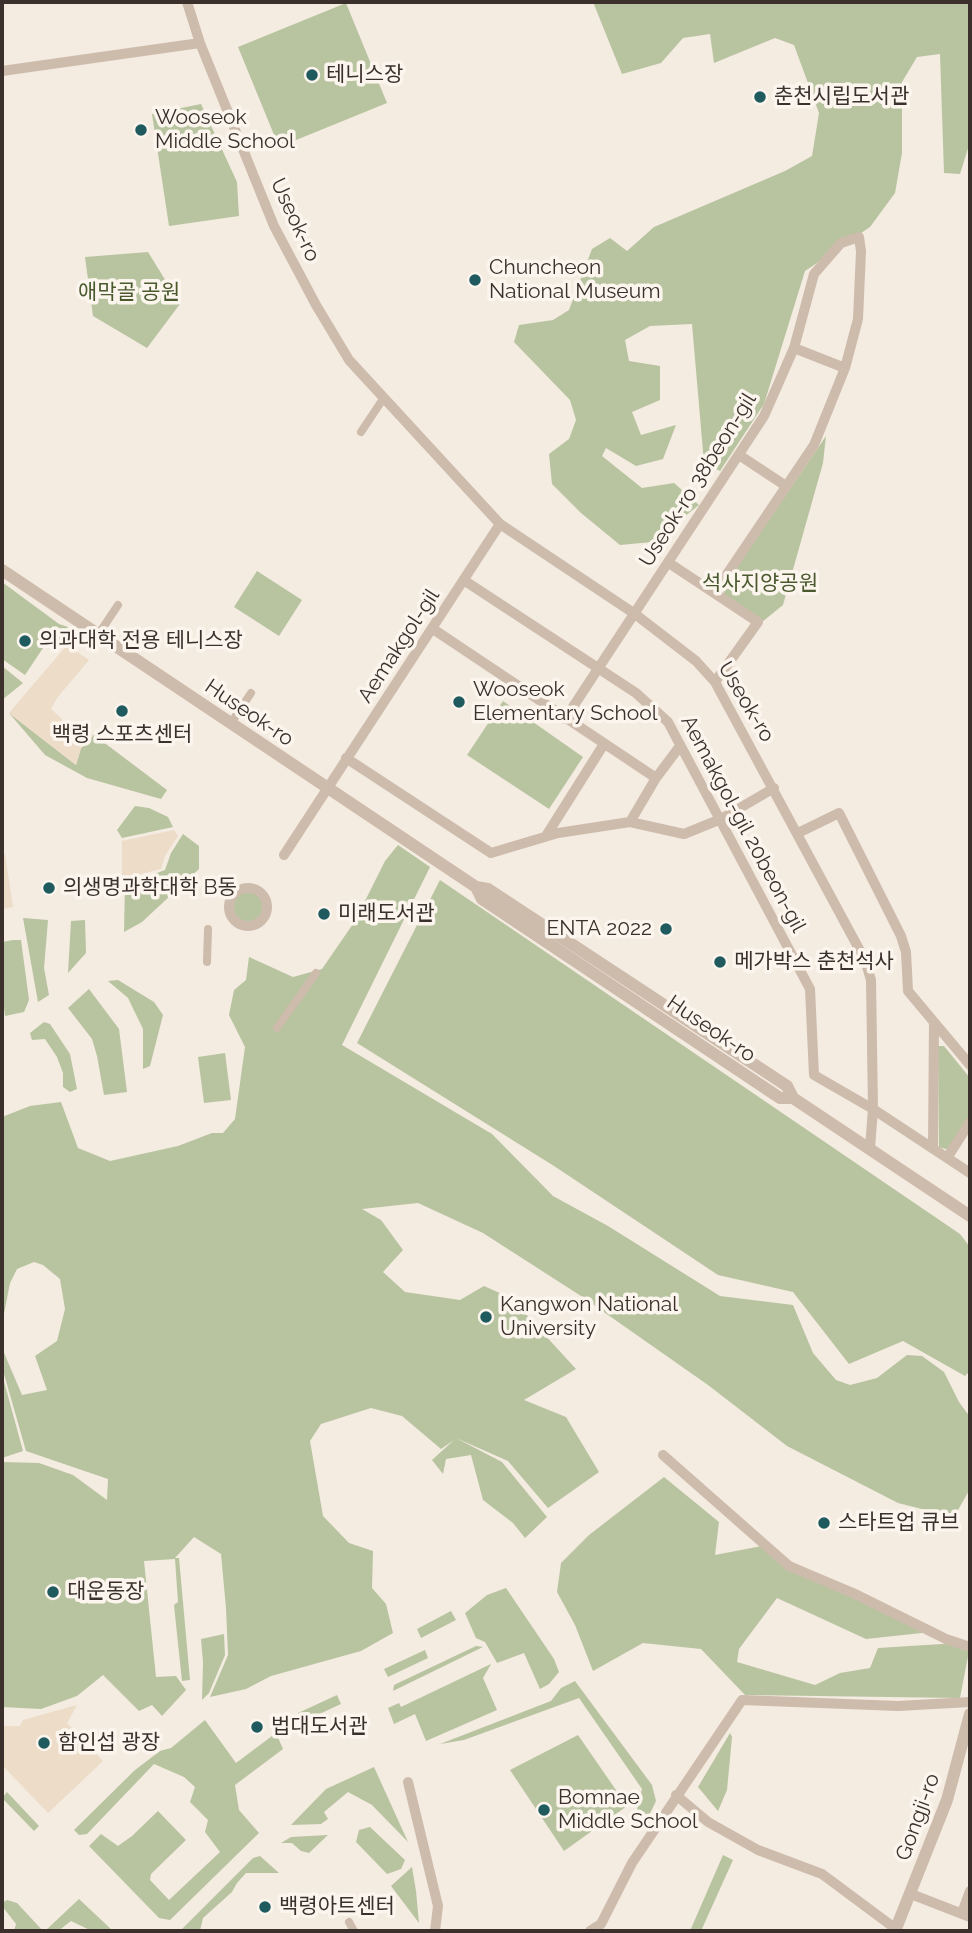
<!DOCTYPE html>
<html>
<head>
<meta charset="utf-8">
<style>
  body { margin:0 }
  #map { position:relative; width:972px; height:1933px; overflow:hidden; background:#f4ebe1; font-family:Raleway,sans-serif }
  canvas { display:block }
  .frame { position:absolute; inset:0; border:4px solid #3b302b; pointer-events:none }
</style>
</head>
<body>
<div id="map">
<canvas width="972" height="1933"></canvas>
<div class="frame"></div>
</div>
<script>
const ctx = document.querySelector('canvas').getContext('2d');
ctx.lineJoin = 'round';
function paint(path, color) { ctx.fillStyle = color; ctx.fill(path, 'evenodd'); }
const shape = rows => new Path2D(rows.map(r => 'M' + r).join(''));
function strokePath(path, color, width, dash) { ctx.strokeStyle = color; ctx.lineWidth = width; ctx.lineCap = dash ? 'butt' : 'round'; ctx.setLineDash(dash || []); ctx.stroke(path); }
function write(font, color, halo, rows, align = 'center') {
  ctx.font = font + ' Raleway,"Noto Sans KR",sans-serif'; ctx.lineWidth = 7; ctx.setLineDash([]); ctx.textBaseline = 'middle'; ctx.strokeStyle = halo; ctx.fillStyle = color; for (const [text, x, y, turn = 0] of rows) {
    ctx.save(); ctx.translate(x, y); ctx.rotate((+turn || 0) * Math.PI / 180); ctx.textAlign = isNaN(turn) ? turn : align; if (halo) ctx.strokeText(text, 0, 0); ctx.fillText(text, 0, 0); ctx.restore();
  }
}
paint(shape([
  [593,2,970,2,970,142,960,174,944,173,940,54,917,57,902,82,902,153,895,193,870,227,805,271,764,404,720,471,704,463,692,324,650,326,625,340,629,361,660,366,660,400,632,412,641,435,676,425,663,459,636,466,606,448,602,456,642,488,674,483,699,505,652,542,620,545,581,513,552,484,549,454,569,439,576,420,570,400,514,342,519,325,553,320,569,310,592,249,610,238,627,251,654,227,785,171,812,156,819,113,794,45,775,38,714,63,710,34,683,38,661,63,622,74],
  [346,3,387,103,279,147,238,47],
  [201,104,237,182,239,216,169,226,152,114],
  [148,252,180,304,147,348,93,316,85,257],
  [826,436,823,463,783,605,762,622,724,595,723,588],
  [257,571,302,600,279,636,234,607],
  [2,582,59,624,68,627,56,645,43,648,25,675,2,659],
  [2,666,23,683,2,700],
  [503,701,583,757,549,809,467,755],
  [9,713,76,765,81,748,94,735,167,790,161,799,87,778,45,755],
  [135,806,149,808,168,817,173,827,122,838,117,830],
  [183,834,199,846,199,869,142,922,124,932,125,882,141,879,165,870,171,853],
  [398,845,430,867,342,1045,492,1134,553,1196,608,1226,720,1296,793,1305,813,1353,836,1380,850,1385,877,1378,907,1355,922,1356,944,1372,959,1402,970,1417,970,1489,954,1517,898,1503,787,1446,708,1385,581,1296,483,1233,418,1203,362,1209,381,1220,403,1250,383,1272,405,1292,460,1300,484,1286,511,1298,576,1369,524,1400,566,1417,599,1472,548,1508,508,1461,456,1438,502,1462,547,1517,525,1538,513,1523,483,1500,471,1455,446,1459,443,1474,432,1460,454,1440,441,1449,402,1416,371,1408,321,1424,310,1441,323,1516,349,1543,373,1551,372,1588,386,1604,393,1633,361,1651,271,1676,246,1689,210,1697,228,1655,226,1608,221,1554,194,1537,175,1558,179,1558,190,1680,182,1681,181,1672,174,1605,178,1602,175,1559,144,1561,156,1677,176,1676,186,1690,162,1716,152,1705,139,1711,103,1675,77,1696,41,1709,2,1707,2,1462,39,1463,73,1475,107,1500,108,1479,26,1451,2,1367,2,1348,22,1395,47,1390,35,1356,57,1341,65,1309,60,1279,43,1265,34,1262,17,1269,10,1283,2,1324,2,1117,30,1106,61,1102,78,1148,110,1161,178,1146,212,1133,223,1133,235,1119,245,1047,229,1015,234,990,246,980,249,957,293,977,322,969,355,921,385,861],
  [440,880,960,1234,970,1247,970,1371,965,1376,903,1341,849,1364,793,1292,718,1275,554,1166,357,1043],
  '232 906a16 16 0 1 1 32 0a16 16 0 1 1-32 0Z',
  [23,918,48,920,44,968,49,995,38,1002],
  [85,920,86,953,68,973,71,921],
  [13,940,21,940,29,1000,24,1012,5,1016,2,990,2,942],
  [118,980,154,1002,163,1015,150,1066,143,1069,143,1029,128,998,108,981],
  [89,989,119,1029,127,1092,104,1095,97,1056,92,1039,68,1008],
  [44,1022,50,1024,70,1054,77,1089,70,1092,63,1087,63,1073,57,1057,45,1039,32,1040,30,1033],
  [938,1046,944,1046,970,1078,970,1116,949,1150,939,1147],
  [225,1053,231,1100,204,1103,198,1057],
  [2,1374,23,1451,2,1458],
  [664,1477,719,1522,715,1555,767,1545,790,1561,940,1631,866,1639,777,1598,739,1649,737,1662,815,1685,840,1673,870,1668,878,1648,958,1643,970,1646,960,1698,745,1695,701,1649,643,1643,593,1671,575,1625,557,1592,561,1563,589,1535],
  [506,1588,554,1659,559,1672,549,1684,540,1689,524,1653,497,1663,485,1642,476,1638,465,1613,487,1595],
  [451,1611,456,1620,421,1638,417,1629],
  [224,1634,225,1655,209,1693,202,1700,203,1662,201,1639],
  [476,1646,483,1647,393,1691,394,1685],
  [425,1650,428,1658,388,1677,384,1669],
  [491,1664,483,1678,497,1710,426,1741,415,1714,394,1724,388,1708,399,1703,401,1707],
  [575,1681,652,1785,656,1801,644,1826,632,1830,642,1789,579,1698,464,1740,440,1744,551,1701,561,1688],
  [337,1695,341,1704,302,1722,298,1713],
  [205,1720,236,1763,276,1733,283,1749,235,1785,239,1810,259,1833,170,1920,159,1918,89,1846,101,1834,118,1846,132,1836,158,1811,186,1840,151,1874,150,1880,169,1900,220,1852,205,1832,208,1820,190,1802,195,1787,184,1777,154,1764,87,1834,79,1835,74,1830,135,1770,160,1751,171,1748],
  [730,1733,732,1737,727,1790,718,1811,698,1787],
  [578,1735,627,1806,564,1851,510,1770],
  [374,1767,408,1842,372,1805,348,1792,324,1812,328,1819,321,1824,291,1825,326,1789],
  [7,1792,39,1826,34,1831,2,1798],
  [370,1827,405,1860,401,1869,387,1874,356,1842,359,1830],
  [328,1835,309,1853,301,1851,292,1843,281,1843,291,1837],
  [723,1855,733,1860,701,1931,690,1931],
  [260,1856,279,1873,246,1873,237,1883,232,1892,203,1918,200,1931,180,1931,253,1858],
  [412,1867,416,1891,419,1923,391,1886],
  [79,1899,113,1931,92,1931,71,1921,58,1931,45,1931],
  [7,1900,17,1903,43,1931,14,1931,16,1924,2,1906,2,1903]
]), '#b8c4a0');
paint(shape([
  [67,645,89,660,57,698,51,709,64,721,94,735,81,748,76,765,9,713],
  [174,830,178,836,165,856,161,869,122,879,122,841],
  [5,854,13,907,2,909,2,856],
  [77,1705,67,1723,103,1761,48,1813,2,1765,2,1726,20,1726,23,1720]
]), '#ecdcc8');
strokePath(shape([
  [361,432,383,399],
  [98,635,118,605],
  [231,723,251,693],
  [207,962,208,929],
  [277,1028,316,973],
  [349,1922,354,1931]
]), '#cdbbac', 8);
strokePath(shape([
  [187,2,200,43,274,226,316,305,349,360,500,524,635,614,696,661,715,682,865,960,871,980,873,1109,870,1148],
  [2,71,200,43],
  [794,348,845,368],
  [739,455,786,486],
  [669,563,758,622,715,682],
  [465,581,636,693,668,722,810,989,814,1075,873,1109,970,1173],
  [433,629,656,778],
  [565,719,764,416,794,348,814,274,841,243,859,237,861,251,858,319,845,368,814,445,715,592],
  [346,758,491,853,558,833,630,822,684,834,721,819,774,788],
  [630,822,656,778,680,746],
  [798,833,839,813,901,936,906,952,908,991,970,1065],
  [546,836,604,744],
  [284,855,500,524],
  '229 907a19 19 0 1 1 38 0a19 19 0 1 1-38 0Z',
  [933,1149,934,1022],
  [947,1158,970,1122],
  [663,1455,789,1566,853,1593,946,1639,970,1647],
  [408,1782,438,1906,435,1931],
  [676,1795,708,1822,758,1850,822,1874,896,1929],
  [911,1894,970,1917],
  [962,1913,970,1891],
  [590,1931,601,1924,632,1863,742,1700,898,1706,970,1702]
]), '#cdbbac', 10);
strokePath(shape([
  [2,570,476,887,488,889,787,1086,793,1098,970,1216],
  [476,887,482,899,780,1098,793,1098],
  [895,1931,947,1800,970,1714]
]), '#cdbbac', 12);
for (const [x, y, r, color] of [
  [312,75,7,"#1f5a5e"],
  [760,97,7,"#1f5a5e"],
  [141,130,7,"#1f5a5e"],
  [475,280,7,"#1f5a5e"],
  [25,641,7,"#1f5a5e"],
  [459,702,7,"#1f5a5e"],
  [122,711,7,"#1f5a5e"],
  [49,888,7,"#1f5a5e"],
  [324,914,7,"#1f5a5e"],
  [666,929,7,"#1f5a5e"],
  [720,962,7,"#1f5a5e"],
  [486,1317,7,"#1f5a5e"],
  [824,1523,7,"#1f5a5e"],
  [53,1592,7,"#1f5a5e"],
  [257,1727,7,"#1f5a5e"],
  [44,1743,7,"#1f5a5e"],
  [544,1810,7,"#1f5a5e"],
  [265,1907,7,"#1f5a5e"]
]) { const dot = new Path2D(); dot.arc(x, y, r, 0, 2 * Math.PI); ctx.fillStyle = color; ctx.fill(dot); strokePath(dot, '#fbf5ee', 2.5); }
write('21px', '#3b302b', '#fbf5ee', [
  ["테니스장",326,75],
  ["춘천시립도서관",774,97],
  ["Wooseok",155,118],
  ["Middle School",155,142],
  ["Chuncheon",489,268],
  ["National Museum",489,292],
  ["의과대학 전용 테니스장",39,641],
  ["Wooseok",473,690],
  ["Elementary School",473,714],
  ["백령 스포츠센터",122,735,"center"],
  ["의생명과학대학 B동",63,888],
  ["미래도서관",338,914],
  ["ENTA 2022",652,929,"right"],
  ["메가박스 춘천석사",734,962],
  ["Kangwon National",500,1305],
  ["University",500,1329],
  ["스타트업 큐브",838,1523],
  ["대운동장",67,1592],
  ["법대도서관",271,1727],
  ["함인섭 광장",58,1743],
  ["Bomnae",558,1798],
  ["Middle School",558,1822],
  ["백령아트센터",279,1907]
], 'left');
write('21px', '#3b302b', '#fbf5ee', [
  ["Useok-ro",295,220,65],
  ["Useok-ro 38beon-gil",698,480,-58],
  ["Aemakgol-gil",399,646,-57],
  ["Useok-ro",746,702,59],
  ["Huseok-ro",249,713,34],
  ["Aemakgol-gil 20beon-gil",743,824,62],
  ["Huseok-ro",711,1029,34],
  ["Gongji-ro",918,1817,-70]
]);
write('21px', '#4a5a2e', '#fbf5ee', [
  ["애막골 공원",129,293],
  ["석사지양공원",760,584]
]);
</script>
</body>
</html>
